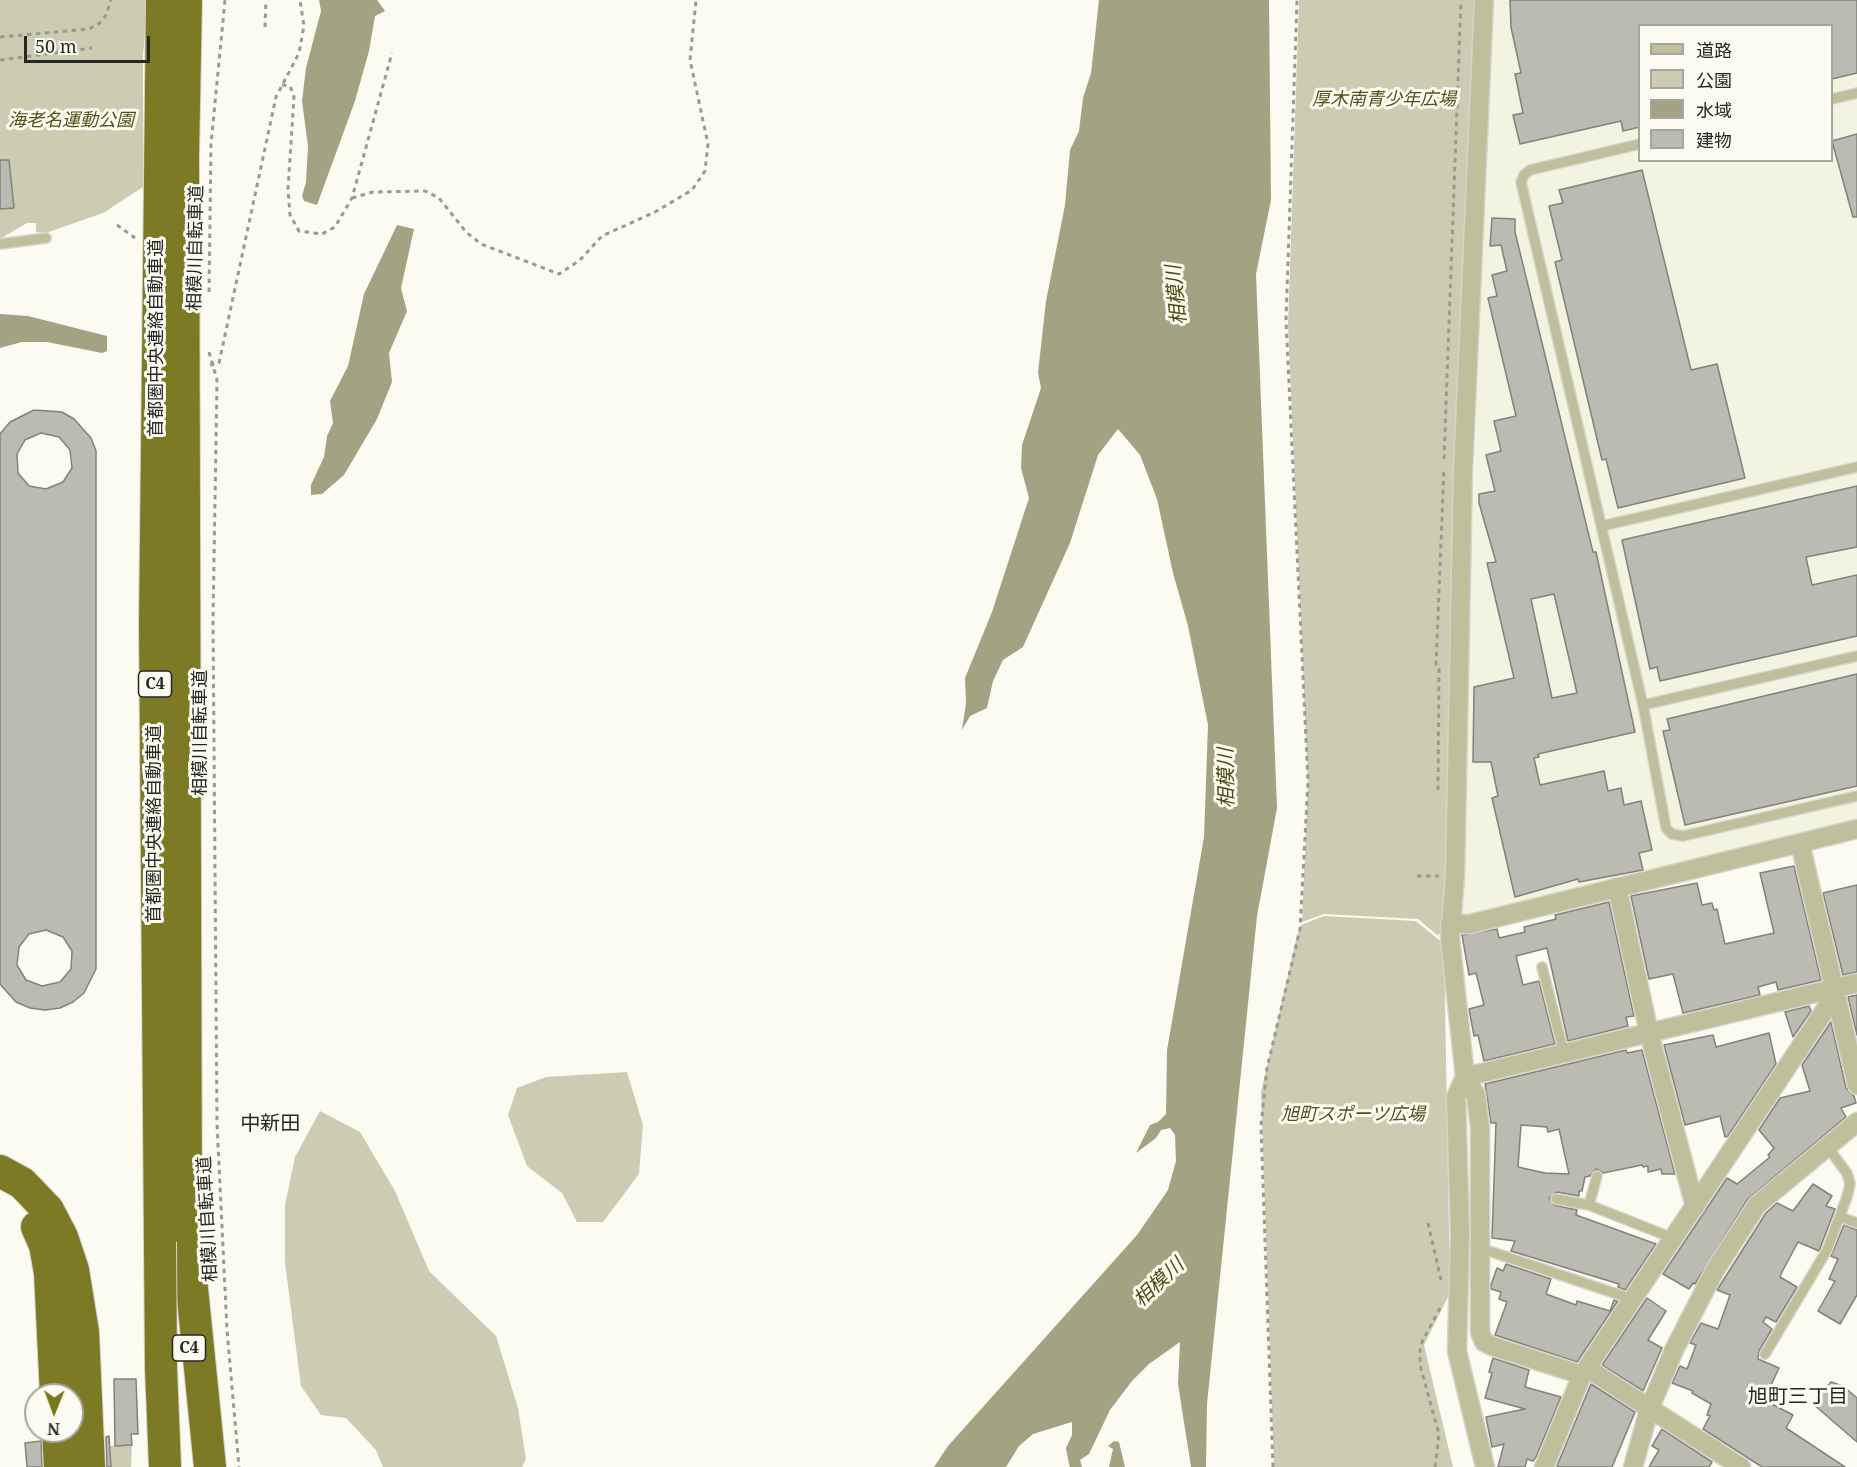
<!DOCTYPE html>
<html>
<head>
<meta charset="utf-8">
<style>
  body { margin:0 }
  #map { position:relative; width:1857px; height:1467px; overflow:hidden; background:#fbfbf2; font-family:"Noto Serif","Noto Sans JP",serif }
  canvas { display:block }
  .legend { position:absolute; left:1638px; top:24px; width:195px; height:138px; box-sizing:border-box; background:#fbfbf2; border:2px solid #a6a69f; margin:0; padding:8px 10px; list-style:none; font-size:18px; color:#272723 }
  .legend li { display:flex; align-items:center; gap:12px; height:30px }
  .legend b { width:30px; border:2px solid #a6a69f }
  .north { position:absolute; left:24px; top:1383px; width:60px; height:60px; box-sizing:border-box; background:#fbfbf2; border:2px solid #a6a69f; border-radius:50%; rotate:181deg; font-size:16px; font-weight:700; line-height:24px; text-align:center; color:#272723 }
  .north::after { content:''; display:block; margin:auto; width:21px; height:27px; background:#79761c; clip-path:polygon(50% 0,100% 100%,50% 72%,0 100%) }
  .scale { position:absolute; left:24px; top:36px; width:126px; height:27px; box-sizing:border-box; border:3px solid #272723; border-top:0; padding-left:8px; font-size:18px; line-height:21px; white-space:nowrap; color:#272723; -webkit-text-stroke:4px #fbfbf2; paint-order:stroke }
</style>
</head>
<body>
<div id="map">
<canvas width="1857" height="1467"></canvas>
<ul class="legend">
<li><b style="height:8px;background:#bfbf9c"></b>道路</li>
<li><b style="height:16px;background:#ccccb2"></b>公園</li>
<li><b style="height:16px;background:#a3a383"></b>水域</li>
<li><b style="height:16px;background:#bbbbb3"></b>建物</li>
</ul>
<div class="north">N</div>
<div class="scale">50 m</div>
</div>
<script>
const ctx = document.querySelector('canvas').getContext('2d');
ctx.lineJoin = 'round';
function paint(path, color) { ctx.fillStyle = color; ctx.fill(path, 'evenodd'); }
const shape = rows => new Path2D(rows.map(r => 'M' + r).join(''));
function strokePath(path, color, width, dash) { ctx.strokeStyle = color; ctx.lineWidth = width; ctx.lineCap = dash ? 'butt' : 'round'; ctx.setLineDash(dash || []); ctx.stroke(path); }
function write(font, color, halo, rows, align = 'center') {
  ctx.font = font + ' "Noto Serif","Noto Sans JP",serif'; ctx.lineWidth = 6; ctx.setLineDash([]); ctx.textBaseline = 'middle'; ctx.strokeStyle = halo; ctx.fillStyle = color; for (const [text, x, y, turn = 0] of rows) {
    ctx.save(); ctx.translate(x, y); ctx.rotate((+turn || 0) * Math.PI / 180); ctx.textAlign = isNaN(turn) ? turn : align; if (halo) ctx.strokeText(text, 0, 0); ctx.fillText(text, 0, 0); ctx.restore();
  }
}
paint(shape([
  [1493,0,1857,0,1857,825,1466,917,1461,913,1467,666],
  [1640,26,1832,26,1832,160,1640,160]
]), '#f3f3e2');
paint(shape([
  [0,0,148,0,143,55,143,187,103,213,80,221,46,233,36,232,36,223,27,223,0,239],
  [1299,0,1476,0,1444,932,1437,935,1418,919,1324,914,1302,922,1308,783,1288,325],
  [1324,916,1416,921,1444,944,1450,1293,1424,1345,1453,1467,1274,1467,1261,1092,1297,936,1301,925],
  [627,1072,643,1125,639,1174,603,1222,577,1222,562,1193,527,1166,508,1115,517,1088,546,1077],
  [320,1111,360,1132,395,1191,429,1271,496,1336,518,1408,526,1459,522,1467,383,1467,376,1450,346,1418,321,1415,301,1386,285,1263,285,1205,295,1157],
  [132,1445,131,1467,111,1467,110,1446]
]), '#ccccb2');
paint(shape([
  [319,0,377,0,385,11,375,16,369,51,355,101,317,205,304,201,302,196,306,182,308,146,302,101,306,68,321,11],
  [1099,0,1269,0,1271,200,1256,274,1277,808,1257,916,1207,1404,1206,1467,1191,1467,1178,1384,1180,1342,1149,1364,1132,1381,1110,1410,1089,1454,1080,1460,1082,1467,1070,1467,1069,1464,1066,1448,1072,1435,1072,1422,1033,1434,1019,1446,1006,1467,934,1467,948,1446,1137,1235,1168,1190,1176,1161,1175,1135,1170,1128,1161,1130,1156,1138,1136,1153,1150,1125,1158,1122,1166,1114,1167,1050,1204,837,1208,725,1188,626,1173,573,1157,499,1140,455,1118,429,1098,455,1070,543,1023,647,1003,660,993,681,987,708,970,716,962,730,966,703,965,678,992,612,1029,498,1021,468,1022,445,1041,388,1038,373,1046,301,1065,205,1070,150,1079,131,1083,98,1091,73],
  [397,225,414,229,401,288,407,311,389,353,392,382,377,419,344,475,322,494,311,495,311,485,324,457,327,436,333,423,330,401,348,366,364,294],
  [0,314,28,316,107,336,107,351,102,353,47,342,22,342,0,348],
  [1114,1441,1119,1442,1125,1467,1109,1467,1113,1449,1108,1446]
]), '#a3a383');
const building = shape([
  [1510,0,1857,0,1857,73,1832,79,1832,26,1640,26,1640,127,1623,131,1621,121,1520,144,1513,115,1523,113,1515,74,1521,73,1511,27,1510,0],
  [1857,134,1857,217,1853,217,1832,141,1857,134],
  [0,160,9,160,14,208,0,209,0,160],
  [1642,170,1691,370,1717,364,1745,478,1618,508,1606,459,1602,460,1555,262,1562,260,1549,206,1563,203,1559,190,1642,170],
  [1492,218,1515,219,1515,232,1590,540,1593,552,1596,552,1635,732,1538,754,1539,757,1534,758,1540,785,1604,771,1608,791,1621,788,1624,805,1641,801,1652,850,1639,853,1643,870,1579,882,1578,879,1515,897,1492,798,1498,796,1491,762,1473,762,1474,687,1514,678,1487,563,1496,562,1479,503,1479,494,1495,491,1486,455,1501,451,1494,421,1516,416,1488,298,1497,296,1492,275,1507,271,1501,245,1490,246,1492,218],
  [1554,594,1577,693,1552,698,1531,599,1554,594],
  [34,410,62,412,74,419,91,438,96,451,96,969,84,993,73,1002,60,1008,45,1010,30,1008,16,1002,0,984,0,434,10,422,34,410],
  [41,433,59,437,70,450,72,468,63,482,46,489,29,486,18,473,17,454,25,440,41,433],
  [46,930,63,937,72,951,71,969,60,982,42,986,26,980,17,965,19,947,29,934,46,930],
  [1857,486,1857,547,1806,557,1812,585,1857,575,1857,636,1660,681,1657,667,1650,669,1622,540,1857,486],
  [1857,674,1857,786,1685,825,1663,731,1670,730,1667,719,1857,674],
  [1794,866,1821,980,1778,990,1776,982,1758,987,1760,995,1683,1013,1673,974,1649,979,1631,896,1697,883,1702,905,1712,903,1714,910,1717,909,1725,944,1774,933,1760,873,1794,866],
  [1857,885,1857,972,1843,975,1823,893,1857,885],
  [1609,902,1634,1016,1626,1017,1628,1026,1568,1041,1547,948,1516,956,1523,985,1539,981,1555,1044,1484,1061,1478,1035,1474,1036,1469,1009,1484,1005,1476,973,1469,975,1462,935,1497,929,1499,938,1525,932,1524,927,1556,919,1555,915,1609,902],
  [1857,995,1857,1035,1848,997,1857,995],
  [1809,1006,1811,1011,1793,1037,1785,1012,1809,1006],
  [1831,1022,1846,1088,1854,1096,1856,1103,1841,1108,1846,1117,1748,1199,1695,1284,1693,1283,1689,1289,1663,1274,1727,1178,1737,1184,1770,1157,1768,1155,1774,1148,1759,1130,1780,1098,1810,1091,1802,1065,1831,1022],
  [1769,1033,1776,1064,1728,1136,1725,1137,1720,1116,1685,1125,1664,1045,1713,1035,1716,1047,1769,1033],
  [1626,1050,1627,1053,1642,1050,1675,1174,1662,1174,1661,1169,1648,1172,1648,1166,1643,1167,1642,1165,1603,1173,1596,1169,1590,1176,1585,1177,1582,1191,1579,1191,1579,1196,1557,1192,1549,1198,1554,1205,1577,1210,1576,1215,1656,1244,1625,1290,1618,1287,1619,1284,1511,1251,1515,1241,1492,1238,1496,1123,1491,1123,1485,1084,1626,1050],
  [1521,1125,1547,1127,1548,1132,1559,1129,1569,1174,1545,1173,1518,1167,1521,1125],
  [1813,1184,1832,1196,1826,1206,1835,1209,1819,1251,1798,1242,1782,1272,1780,1277,1797,1287,1776,1322,1766,1317,1763,1322,1772,1329,1759,1351,1758,1359,1779,1368,1764,1400,1793,1415,1786,1428,1845,1467,1762,1467,1703,1429,1710,1416,1707,1415,1711,1404,1692,1393,1693,1391,1672,1383,1680,1366,1687,1369,1696,1345,1690,1343,1701,1323,1718,1329,1730,1295,1717,1290,1766,1213,1777,1203,1793,1211,1813,1184],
  [1844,1225,1857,1230,1857,1295,1840,1324,1818,1311,1835,1281,1829,1279,1838,1259,1831,1256,1844,1225],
  [1506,1264,1551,1279,1546,1294,1576,1305,1577,1301,1610,1311,1614,1300,1618,1301,1577,1362,1495,1335,1507,1302,1499,1299,1501,1292,1491,1289,1491,1285,1497,1268,1503,1271,1506,1264],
  [1647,1298,1666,1311,1648,1340,1662,1348,1643,1391,1602,1365,1647,1298],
  [1493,1358,1529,1370,1525,1387,1561,1397,1536,1457,1533,1461,1527,1459,1525,1467,1498,1467,1504,1444,1492,1447,1486,1417,1525,1409,1485,1398,1492,1373,1489,1372,1493,1358],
  [114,1379,136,1379,138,1434,131,1434,132,1445,115,1446,114,1379],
  [1831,1382,1843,1386,1857,1398,1857,1442,1813,1404,1831,1382],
  [1591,1384,1635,1412,1612,1467,1560,1467,1557,1466,1591,1384],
  [1662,1429,1712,1462,1709,1467,1649,1467,1659,1450,1652,1446,1662,1429],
  [109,1436,111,1467,107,1467,106,1437,109,1436],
  [41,1441,42,1467,27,1467,25,1443,41,1441]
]);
paint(building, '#bbbbb3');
strokePath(building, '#81827a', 1.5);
const service = shape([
  [1832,99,1857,93],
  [1640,144,1530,170,1524,175,1521,182,1643,705,1666,828,1672,834,1683,836,1857,796],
  [0,244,46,238],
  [1602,526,1857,467],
  [1643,705,1857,656],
  [1542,967,1564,1053],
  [1556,1199,1589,1205,1675,1239],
  [1589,1205,1597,1176],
  [1840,1217,1857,1223],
  [1480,1248,1632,1299],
  [1765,1354,1827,1250,1847,1197,1850,1184,1847,1173,1828,1148]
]);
const minor = shape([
  [1484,0,1463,471,1455,876,1450,938,1465,1077,1476,1095,1480,1128,1480,1332,1484,1342,1492,1346,1582,1375],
  [1800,843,1857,1085],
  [1617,887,1649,1033,1695,1207],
  [1450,924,1470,924,1857,829],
  [1465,1077,1857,983],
  [1465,1077,1456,1097,1460,1234,1457,1351,1485,1467],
  [1587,1368,1741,1467],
  [1544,1467,1582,1375,1835,995],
  [1633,1467,1649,1410,1674,1350,1715,1270,1757,1205,1857,1122]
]);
const motorway = shape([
  [0,1171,22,1183,48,1210,62,1237,73,1270,83,1332,89,1467],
  [37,1227,45,1245,50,1273,56,1395],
  [186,1229,210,1467],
  [161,1368,165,1467],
  [58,1431,60,1467]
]);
strokePath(service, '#d5d5cd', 12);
strokePath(minor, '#d5d5cd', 21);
strokePath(motorway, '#d5d5cd', 34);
strokePath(shape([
  [265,27,266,0],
  [0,37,89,29,100,23,106,15,111,0],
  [0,60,92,48],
  [282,85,290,86,294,97,288,189,290,215,299,231,322,234,335,227,352,198,392,53],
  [352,198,373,192,425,191,439,198,466,232,481,244,559,274,580,260,602,236,655,212,692,190,705,171,708,144,690,60,696,0],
  [117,225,135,238],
  [209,292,211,144,225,0],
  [209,352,217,380,213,620,217,1124,227,1330,239,1467],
  [210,365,219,363,276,97,299,53,304,26,300,0],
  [1444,459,1461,0],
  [1438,790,1439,669,1436,666,1444,468],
  [1417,876,1439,876],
  [1428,1223,1441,1280],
  [1273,1467,1261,1126,1267,1068,1300,929,1308,782,1286,320,1297,0],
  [1435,1467,1439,1434,1420,1365,1420,1351,1422,1342,1440,1308]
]), '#9a9a93', 3, [4.5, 4.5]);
strokePath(service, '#bfbf9c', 9);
strokePath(minor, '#bfbf9c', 18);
strokePath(motorway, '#7c7a25', 32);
const motorwayBridge = shape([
  [186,0,183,157,186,1229],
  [161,1368,155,624,162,0]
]);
strokePath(motorwayBridge, '#d5d5cd', 34, []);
strokePath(motorwayBridge, '#7c7a25', 32);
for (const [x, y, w] of [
  [155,684,33],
  [189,1348,33]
]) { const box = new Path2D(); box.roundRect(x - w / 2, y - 13, w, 26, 4.5); ctx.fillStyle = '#fbfbf2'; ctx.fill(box); strokePath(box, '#272723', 1.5); }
write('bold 16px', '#272723', null, [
  ["C4",155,684],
  ["C4",189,1348]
]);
write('italic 18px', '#53511a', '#fbfbf2', [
  ["厚木南青少年広場",1384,100],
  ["海老名運動公園",71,121],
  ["旭町スポーツ広場",1353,1115]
]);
write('18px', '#272723', '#fbfbf2', [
  ["相模川自転車道",196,248,-89],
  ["首都圏中央連絡自動車道",157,338,-90],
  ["相模川自転車道",201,733,-90],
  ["首都圏中央連絡自動車道",155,824,-90],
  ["相模川自転車道",208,1219,-93]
]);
write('italic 20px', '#4d4b13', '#fbfbf2', [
  ["相模川",1177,295,-96],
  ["相模川",1227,778,-91],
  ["相模川",1159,1283,-43]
]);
write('20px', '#272723', '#fbfbf2', [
  ["中新田",270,1124],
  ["旭町三丁目",1798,1397]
]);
</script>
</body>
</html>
